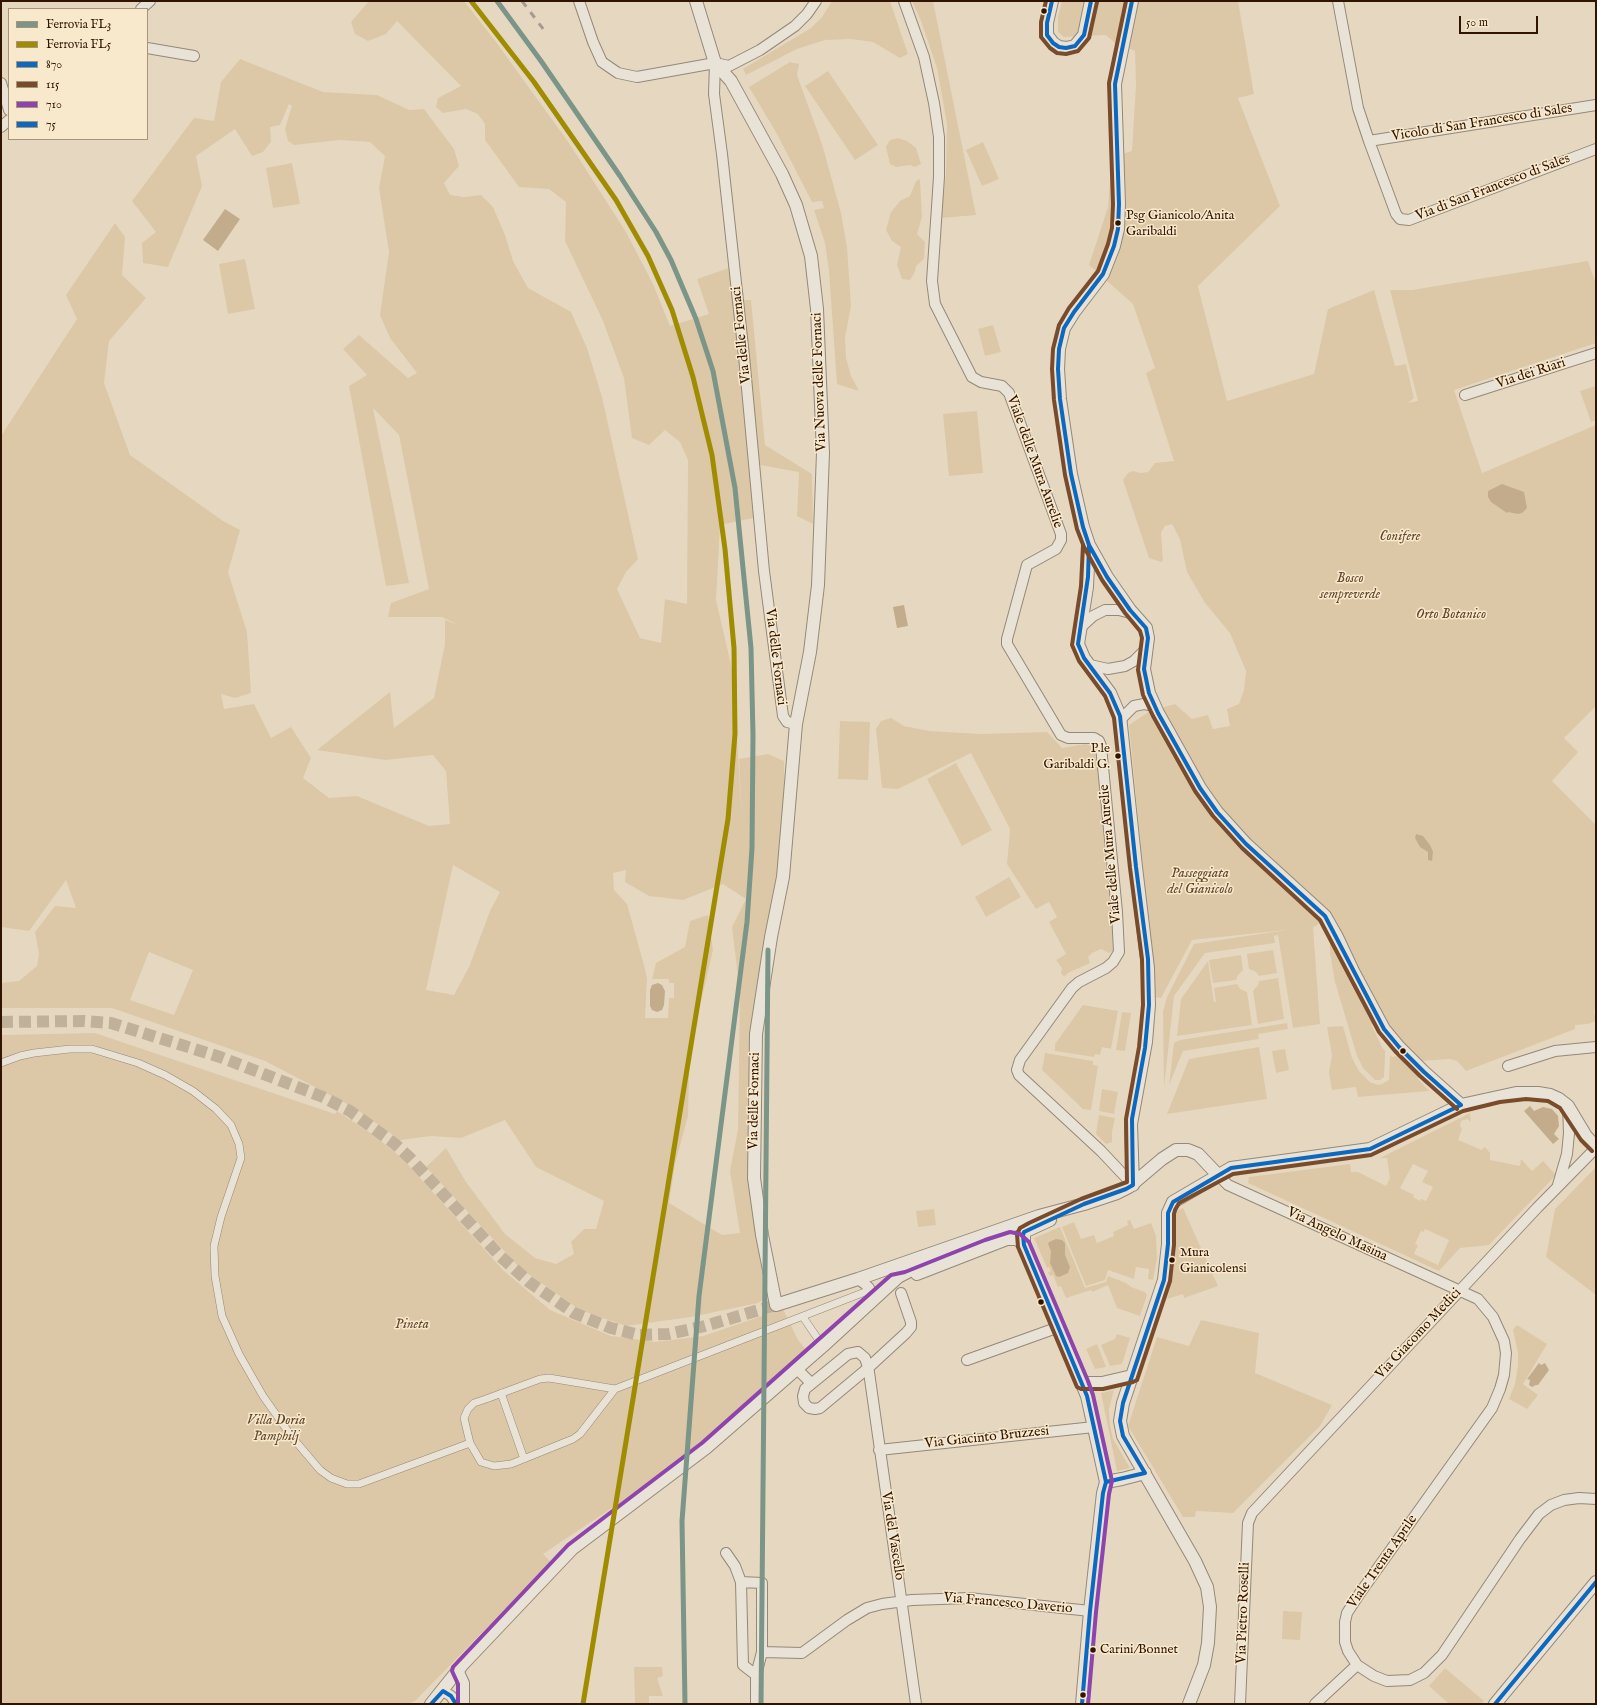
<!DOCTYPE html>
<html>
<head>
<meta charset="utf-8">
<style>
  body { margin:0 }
  #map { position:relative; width:1597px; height:1705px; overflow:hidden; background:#e6d8c0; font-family:"IM FELL English",serif }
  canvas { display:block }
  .frame { position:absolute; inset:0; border:2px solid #301400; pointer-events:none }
  .legend { position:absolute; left:8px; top:8px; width:140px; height:132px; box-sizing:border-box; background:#f8e9cc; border:1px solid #a8947a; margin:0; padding:5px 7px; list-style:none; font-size:12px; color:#301400 }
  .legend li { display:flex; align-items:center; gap:8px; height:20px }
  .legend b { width:20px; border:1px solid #a8947a }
  .scale { position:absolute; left:1459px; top:16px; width:79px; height:18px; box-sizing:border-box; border:2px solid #301400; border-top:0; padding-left:5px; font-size:12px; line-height:14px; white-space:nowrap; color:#301400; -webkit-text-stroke:3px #f8e9cc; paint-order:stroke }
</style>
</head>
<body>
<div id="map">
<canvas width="1597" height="1705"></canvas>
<div class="frame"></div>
<ul class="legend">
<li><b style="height:5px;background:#7b9588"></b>Ferrovia FL3</li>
<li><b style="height:5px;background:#a08c00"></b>Ferrovia FL5</li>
<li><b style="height:5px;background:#0c69bf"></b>870</li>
<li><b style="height:5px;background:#7a4b2a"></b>115</li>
<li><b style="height:5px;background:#8e44ad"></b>710</li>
<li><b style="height:5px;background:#0c69bf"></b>75</li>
</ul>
<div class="scale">50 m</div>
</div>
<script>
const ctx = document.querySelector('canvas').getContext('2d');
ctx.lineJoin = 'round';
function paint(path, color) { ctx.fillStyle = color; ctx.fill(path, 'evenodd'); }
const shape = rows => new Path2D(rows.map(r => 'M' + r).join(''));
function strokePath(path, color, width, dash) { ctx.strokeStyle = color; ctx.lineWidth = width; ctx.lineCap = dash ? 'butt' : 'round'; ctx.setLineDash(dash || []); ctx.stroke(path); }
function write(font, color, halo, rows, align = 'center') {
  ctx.font = font + ' "IM FELL English",serif'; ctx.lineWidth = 3; ctx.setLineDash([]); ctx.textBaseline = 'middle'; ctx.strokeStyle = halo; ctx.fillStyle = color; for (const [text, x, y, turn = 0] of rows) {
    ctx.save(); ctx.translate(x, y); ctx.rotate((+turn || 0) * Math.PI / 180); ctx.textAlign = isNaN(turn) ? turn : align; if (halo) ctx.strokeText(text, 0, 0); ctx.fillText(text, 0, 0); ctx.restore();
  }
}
paint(shape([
  [369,1,464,1,496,42,569,143,626,232,653,284,670,326,709,314,697,279,735,266,738,300,751,300,765,445,812,474,813,524,797,516,799,472,754,464,758,517,720,525,716,600,733,673,742,820,739,759,768,754,784,761,784,836,780,878,763,957,750,1156,768,1297,758,1303,691,1317,626,1326,580,1310,520,1268,426,1167,446,1148,466,1182,505,1234,535,1258,556,1264,574,1254,571,1242,584,1229,596,1229,604,1201,536,1167,505,1120,461,1138,431,1136,400,1140,353,1107,265,1061,112,1008,1,1008,1,983,19,981,37,966,39,954,35,932,55,906,76,908,66,880,29,931,1,927,1,436,77,319,66,295,115,223,125,237,122,275,146,298,109,341,104,383,130,455,223,521,240,530,228,572,247,632,251,693,235,698,221,694,224,709,254,704,271,738,291,727,311,758,303,778,329,798,357,796,429,826,450,824,446,771,433,755,385,760,317,750,390,692,394,728,434,698,445,644,445,620,458,625,442,617,388,617,391,603,429,589,399,435,373,408,409,583,386,586,349,386,367,375,343,349,359,335,408,378,417,373,390,338,380,315,389,252,379,188,385,156,370,142,340,140,294,145,288,141,285,129,292,106,289,104,280,125,270,127,271,142,263,152,252,156,235,129,196,156,202,186,168,267,143,263,142,243,156,232,132,201,194,118,214,121,221,82,240,59,323,92,377,95,409,110,424,109,454,149,459,166,444,183,450,195,464,197,481,195,493,207,505,235,513,261,528,288,571,312,587,348,602,397,638,559,626,572,617,589,640,638,661,643,665,599,687,604,688,460,680,442,665,430,649,445,632,438,624,378,603,321,565,241,566,202,549,189,519,187,485,140,485,124,478,114,466,109,443,113,436,107,438,98,461,86,397,21,386,34,368,41,355,34,351,22],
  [453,865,500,892,490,911,469,967,454,995,426,990],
  [626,870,625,882,649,896,683,900,723,884,746,899,732,927,740,993,738,1129,730,1171,740,1233,722,1235,669,1203,675,1164,688,1116,689,1073,694,1032,713,950,708,915,690,921,685,947,656,963,652,979,669,979,669,983,674,983,674,998,669,998,668,1018,645,1018,647,979,644,965,627,904,614,890,613,873],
  [149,952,193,970,174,1015,130,1000],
  [832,1,890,1,908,54,900,58,873,42,851,39,825,40,797,49,746,75,743,69,811,28,822,17],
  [912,1,933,1,976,215,941,218,946,174,947,124,937,68,921,21],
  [1062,1,1206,1,1206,2,1238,1,1254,94,1238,98,1280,206,1198,286,1227,401,1314,374,1328,309,1374,290,1395,366,1406,364,1414,398,1408,403,1418,401,1390,290,1412,290,1588,261,1596,284,1596,343,1454,390,1482,473,1596,425,1596,706,1564,738,1578,752,1552,781,1596,825,1596,1009,1594,1010,1596,1021,1588,1024,1575,1025,1575,1029,1466,1071,1457,1061,1450,1059,1420,1061,1390,1031,1371,1024,1382,1047,1385,1051,1385,1056,1384,1077,1380,1080,1375,1080,1363,1068,1357,1056,1335,982,1330,953,1330,933,1320,922,1316,926,1313,927,1320,1024,1293,1028,1278,935,1274,936,1275,943,1205,953,1174,996,1164,1088,1163,1012,1167,997,1194,944,1286,930,1192,940,1161,998,1154,997,1142,858,1129,725,1150,711,1175,704,1192,719,1208,715,1213,729,1230,726,1227,709,1239,704,1244,690,1246,671,1230,633,1205,603,1187,572,1180,539,1172,524,1165,526,1161,533,1163,561,1161,562,1149,558,1123,480,1128,473,1133,471,1141,473,1148,472,1155,463,1174,461,1146,373,1155,368,1133,304,1089,265,1108,207,1112,157,1132,151,1136,85,1135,51,1115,43,1106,35,1064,37,1058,32,1058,17],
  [790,62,799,64,797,75,822,144,841,213,847,247,851,306,845,338,846,358,851,376,859,391,837,384,829,271,825,243,814,210,824,208,822,201,812,202,777,134,749,87],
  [828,71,878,145,855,160,805,86],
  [898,138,907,141,916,148,921,164,915,167,910,165,896,167,890,164,886,147,890,140],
  [983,142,999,179,982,186,966,150],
  [292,163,300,204,273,208,266,168],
  [920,179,922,217,917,234,925,242,924,259,916,266,915,272,910,280,902,279,897,265,901,247,892,241,886,230,891,212,900,201,910,196,916,181],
  [245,259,255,309,228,314,219,264],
  [993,325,1001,352,985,356,978,329],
  [1596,386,1596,420,1591,422,1580,391],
  [977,411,983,473,949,476,943,414],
  [891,718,904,726,929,731,981,734,1047,732,1062,748,1086,744,1095,748,1112,914,1113,951,1109,953,1101,949,1092,953,1088,957,1090,963,1068,973,1064,977,1061,973,1062,968,1056,960,1066,954,1049,922,1057,917,1049,902,1036,909,1007,864,1010,829,971,753,898,789,882,788,876,729,881,721],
  [840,721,870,722,868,780,838,779],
  [956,763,992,830,962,846,927,779],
  [1009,877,1021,897,986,917,975,897],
  [1273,950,1277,973,1259,976,1256,972,1249,969,1247,954],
  [1241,955,1243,970,1238,975,1236,980,1213,983,1209,960],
  [1208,961,1214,1002,1216,1002,1214,988,1237,984,1240,989,1247,992,1252,1025,1177,1036,1181,999],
  [1278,978,1284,1019,1258,1024,1253,991,1258,985,1259,981],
  [1083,1005,1118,1011,1111,1049,1102,1047,1100,1055,1095,1054,1094,1057,1055,1051,1055,1044],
  [1122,1012,1131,1013,1125,1051,1116,1050],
  [1287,1023,1288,1029,1258,1034,1259,1039,1183,1051,1169,1085,1174,1043,1180,1040],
  [1343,1026,1352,1058,1359,1071,1370,1082,1378,1085,1382,1084,1389,1080,1390,1055,1392,1057,1398,1056,1408,1061,1419,1072,1418,1079,1429,1091,1358,1097,1356,1087,1332,1090,1329,1072,1332,1055,1327,1027],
  [95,1033,335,1114,337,1111,372,1134,402,1158,503,1270,550,1310,611,1336,656,1342,703,1336,783,1309,798,1340,808,1352,762,1393,645,1486,543,1554,551,1562,415,1701,410,1703,1,1704,1,1035],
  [1259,1047,1267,1099,1167,1114,1189,1059],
  [1285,1049,1289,1070,1276,1073,1272,1051],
  [1045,1053,1093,1061,1093,1065,1098,1066,1091,1110,1083,1109,1042,1070],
  [1102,1089,1118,1092,1114,1114,1099,1111],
  [1470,1113,1471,1122,1467,1119,1461,1121,1460,1126,1462,1129,1458,1140,1482,1150,1484,1147,1486,1148,1490,1153,1490,1160,1520,1166,1521,1159,1532,1171,1543,1161,1556,1175,1489,1245,1460,1248,1439,1271,1248,1183,1249,1177,1350,1164,1351,1172,1358,1172,1386,1186,1390,1178,1387,1158,1380,1158],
  [1413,1164,1428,1171,1422,1182,1433,1187,1426,1201,1421,1199,1420,1201,1413,1197,1414,1195,1400,1188],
  [1425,1229,1449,1240,1438,1265,1414,1254,1418,1245,1415,1244,1421,1231,1424,1232],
  [1099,1115,1115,1118,1112,1132,1112,1142,1106,1144,1096,1134],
  [1596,1167,1596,1295,1546,1257,1555,1209],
  [1183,1208,1218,1286,1184,1298,1183,1294,1167,1299,1173,1276,1175,1255,1176,1211],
  [934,1209,936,1225,918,1227,916,1211],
  [1130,1220,1134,1229,1151,1223,1156,1236,1157,1258,1153,1280,1148,1279,1149,1269,1136,1267,1134,1279,1108,1270,1105,1280,1086,1286,1062,1227,1074,1222,1081,1239,1094,1235,1097,1243,1114,1236,1113,1232,1128,1225,1127,1221],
  [1060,1227,1085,1288,1106,1282,1108,1276,1126,1283,1131,1287,1145,1292,1147,1295,1140,1316,1117,1308,1108,1285,1092,1292,1091,1290,1066,1298,1061,1286,1058,1287,1053,1275,1050,1276,1048,1272,1051,1271,1049,1267,1047,1268,1034,1238],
  [1201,1320,1259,1333,1255,1373,1332,1405,1320,1426,1233,1513,1196,1511,1195,1517,1183,1517,1128,1426,1157,1337,1189,1346],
  [1517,1325,1547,1344,1523,1384,1538,1395,1527,1409,1509,1399,1515,1384,1518,1365,1518,1353,1513,1330],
  [1117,1334,1130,1338,1122,1364,1110,1366,1101,1345,1115,1339],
  [1097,1344,1106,1367,1095,1369,1086,1349],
  [1114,1390,1109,1409,1110,1425,1113,1439,1130,1468,1117,1471,1101,1393],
  [1283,1611,1302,1612,1300,1640,1282,1639],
  [634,1667,662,1667,663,1676,657,1678,663,1696,649,1696,649,1703,635,1703],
  [1445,1668,1484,1701,1481,1704,1449,1704,1429,1686]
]), '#dcc8a7');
paint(shape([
  [225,209,240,219,218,251,203,240],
  [1502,484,1524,492,1527,508,1522,513,1518,514,1508,512,1507,513,1491,502,1488,497,1488,491],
  [904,605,908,626,897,628,893,607],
  [1416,834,1423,836,1430,845,1433,852,1432,861,1428,860,1428,852,1420,847,1415,838],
  [658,983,662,985,665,991,664,1005,662,1010,657,1012,652,1010,650,1006,650,990,652,985],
  [1530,1106,1534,1111,1543,1107,1552,1109,1558,1116,1559,1126,1554,1134,1559,1139,1553,1144,1524,1111],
  [1056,1239,1062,1240,1065,1243,1065,1255,1070,1267,1068,1273,1059,1277,1056,1276,1050,1263,1051,1251,1048,1244,1049,1242],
  [1539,1363,1541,1365,1545,1363,1549,1370,1538,1385,1536,1385,1532,1387,1529,1385,1530,1380,1527,1379]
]), '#c2ac8c');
strokePath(shape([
  [1,1022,84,1021,111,1023,220,1057,323,1097,350,1111,395,1144,410,1158,499,1255,529,1282,574,1313,611,1328,639,1335,668,1334,705,1326,776,1305]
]), '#c2b19a', 12, [12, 6]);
const pedestrian = shape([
  [1,1063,20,1056,34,1053,70,1049,92,1049,138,1063,165,1075,193,1091,216,1109,231,1125,239,1144,241,1158,221,1217,214,1246,215,1276,222,1316,239,1354,263,1396,292,1437,320,1470,331,1478,347,1484,359,1484,470,1443],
  [803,1317,820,1342],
  [549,1378,615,1389,580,1434,573,1439,511,1464,494,1466,481,1462,470,1443,464,1418,468,1409,474,1403,486,1399,540,1379,549,1378],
  [615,1389,870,1290],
  [501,1393,524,1459]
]);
const minor = shape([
  [579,1,593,42,602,62,618,73,637,77,715,63,729,66,760,50,795,26,807,14,816,1],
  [904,1,924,57,934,103,939,137,939,177,932,281,935,304,972,377,981,382,1002,386,1009,393,1061,534,1061,540,1056,549,1027,565,1007,639,1007,644,1061,735,1068,738,1094,738,1099,741,1101,746,1117,912,1119,952,1113,962,1106,968,1079,982,1072,988,1020,1060,1017,1070,1019,1075,1101,1151,1133,1185],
  [1338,1,1358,108,1369,141,1396,214,1400,219,1409,220,1596,149],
  [141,9,150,1],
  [147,48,194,56],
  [715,63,714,94,722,154,744,356,764,571,783,716,787,722,796,724],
  [1,83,9,110],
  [1,127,9,120],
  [1369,141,1596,105],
  [1465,395,1596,353],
  [1081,627,1093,616,1105,610,1119,610,1134,614],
  [1090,665,1108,669,1125,666,1134,661,1146,649],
  [1121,719,1134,706,1144,704,1155,706],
  [1508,1066,1555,1051,1596,1047],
  [1218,1175,1228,1185,1478,1299,1493,1317,1504,1341,1506,1353,1504,1375,1500,1389,1492,1408,1360,1593,1347,1613,1345,1622,1345,1642,1348,1651,1357,1665,1374,1676,1387,1681,1410,1680,1424,1673,1442,1655,1520,1539,1539,1514,1551,1505,1564,1500,1579,1498,1596,1499],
  [1558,1185,1567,1154,1569,1133,1568,1106],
  [858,1279,865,1284,869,1288,872,1296,871,1303],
  [901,1293,911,1322,911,1327,906,1333,868,1368,820,1408,815,1409,809,1408,804,1403,803,1396,805,1389,848,1354,858,1352,865,1358,867,1364,869,1372,916,1704],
  [967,1360,1059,1327],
  [797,1369,811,1383],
  [879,1450,1094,1427],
  [726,1553,735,1566,741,1582],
  [762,1652,802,1653,847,1620,867,1608,882,1604,912,1600,969,1598,1090,1611],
  [458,1670,464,1683,464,1704],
  [443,1691,451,1696,456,1704],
  [756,1704,756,1675,762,1652,762,1583,741,1582,743,1665,756,1675],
  [1240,1704,1248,1523,1252,1513,1537,1208,1596,1148],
  [1315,1704,1357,1665]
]);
const tertiary = shape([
  [696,1,715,63,731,81,782,174,796,205,811,256,817,309,823,453,818,585,810,652,796,724,783,877,771,937,756,1034,754,1178,762,1235,776,1305,858,1279,1039,1216,1084,1204,1117,1193,1129,1187,1162,1159,1176,1150,1188,1150,1198,1154,1218,1175],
  [1052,1,1047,23,1047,35,1053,43,1059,47,1066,48,1075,46,1084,35,1091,1],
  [1132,1,1115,84,1119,204,1118,229,1114,246,1103,274,1074,312,1064,328,1059,349,1058,369,1060,399,1071,474,1083,527,1089,545,1107,577,1130,610,1146,628,1148,638,1144,669,1149,693,1158,713,1200,788,1217,812,1246,844,1325,916,1337,937,1353,971,1384,1029,1399,1047,1424,1072,1461,1105],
  [1089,545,1087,587,1078,644,1084,658,1110,693,1120,716,1136,867,1148,968,1149,1005,1146,1042,1131,1124,1133,1185],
  [1050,1220,1024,1232,1024,1245,1087,1396,1106,1482,1103,1493,1090,1611,1082,1704],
  [917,1274,1007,1239,1017,1239,1024,1245],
  [1082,1383,1102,1383,1132,1376],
  [1106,1482,1122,1479,1145,1473],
  [431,1704,463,1664,572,1549,706,1448,823,1346,898,1277,925,1263],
  [1189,1704,1204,1665,1208,1643,1210,1607,1207,1587,1195,1561,1123,1436,1120,1421,1123,1403,1164,1280,1168,1244,1168,1213,1173,1202,1231,1168,1370,1149,1461,1105,1516,1093,1538,1093,1550,1095,1559,1099,1568,1106,1586,1136,1596,1147],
  [1495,1704,1596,1582]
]);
strokePath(pedestrian, '#948878', 8);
strokePath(minor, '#948878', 12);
strokePath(tertiary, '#948878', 14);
strokePath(pedestrian, '#e9e2d6', 7);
strokePath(minor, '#e9e2d6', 10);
strokePath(tertiary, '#e9e2d6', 12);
strokePath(shape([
  [522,1,544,30]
]), '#a59c91', 3, [7, 7]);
strokePath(shape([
  [1052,1,1047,23,1047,35,1053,43,1059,47,1066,48,1075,46,1084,35,1091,1],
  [1106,1482,1145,1473,1123,1436,1120,1421,1123,1403,1164,1280,1168,1244,1168,1213,1173,1202,1231,1168,1370,1149,1461,1105,1424,1072,1399,1047,1384,1029,1325,916,1246,844,1217,812,1200,788,1158,713,1149,693,1144,669,1148,638,1146,628,1130,610,1107,577,1089,545,1083,527,1071,474,1060,399,1058,369,1059,349,1064,328,1074,312,1103,274,1114,246,1118,229,1119,204,1115,84,1132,1],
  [431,1704,443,1691,451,1696,456,1704],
  [1082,1704,1090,1611,1103,1493,1106,1482,1087,1396,1024,1245,1023,1235,1024,1232,1084,1204,1126,1189,1133,1185,1132,1119,1145,1048,1149,1005,1148,959,1136,867,1120,716,1110,693,1084,658,1078,644,1088,577,1089,545,1087,539]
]), '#0c69bf', 4);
strokePath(shape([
  [1046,1,1041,22,1041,37,1050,48,1057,53,1066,54,1078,51,1089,38,1097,2],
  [1126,1,1109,83,1113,204,1112,228,1108,244,1098,271,1069,308,1059,325,1053,349,1052,369,1054,400,1065,475,1077,529,1084,547,1102,580,1125,613,1140,631,1142,638,1138,670,1143,695,1153,716,1195,791,1213,816,1242,848,1320,920,1379,1032,1395,1051,1420,1076,1457,1109],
  [1083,545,1081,586,1072,645,1079,661,1105,696,1114,718,1130,868,1142,959,1143,1005,1139,1047,1126,1119,1127,1182,1081,1199,1029,1223,1020,1228,1017,1234,1018,1247,1077,1387,1081,1389,1103,1389,1133,1382,1137,1380,1170,1281,1174,1245,1174,1214,1175,1210,1179,1203,1233,1174,1371,1155,1463,1111,1500,1102,1526,1099,1548,1101,1560,1108,1581,1140,1592,1151]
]), '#7a4b2a', 4);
strokePath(shape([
  [458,1704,458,1684,452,1671,453,1667,568,1545,702,1443,891,1275,905,1272,985,1240,1010,1232,1020,1234,1029,1242,1088,1381,1093,1395,1112,1481,1109,1494,1096,1612,1088,1704]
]), '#8e44ad', 4);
strokePath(shape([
  [1495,1704,1596,1582]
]), '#0c69bf', 4);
strokePath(shape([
  [497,1,541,61,620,176,656,232,671,260,696,319,713,371,735,488,751,648,753,735,752,848,747,922,699,1296,682,1521,685,1704],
  [761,1704,768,950]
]), '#7b9588', 5);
strokePath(shape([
  [471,1,534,82,616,200,648,256,672,310,693,377,712,455,725,549,734,648,735,734,728,819,583,1704]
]), '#a08c00', 5);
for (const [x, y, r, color] of [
  [1044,11,3.5,"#301400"],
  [1118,223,3.5,"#301400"],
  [1118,756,3.5,"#301400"],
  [1403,1051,3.5,"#301400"],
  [1172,1260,3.5,"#301400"],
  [1041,1302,3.5,"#301400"],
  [1093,1650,3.5,"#301400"],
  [1083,1695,3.5,"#301400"]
]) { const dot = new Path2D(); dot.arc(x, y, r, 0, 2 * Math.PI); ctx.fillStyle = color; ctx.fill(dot); strokePath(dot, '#f8e9cc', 1.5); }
write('13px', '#301400', '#f8e9cc', [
  ["Psg Gianicolo/Anita",1126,216],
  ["Garibaldi",1126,232],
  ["P.le",1110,749,"right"],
  ["Garibaldi G.",1110,765,"right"],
  ["Mura",1180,1253],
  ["Gianicolensi",1180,1269],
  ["Carini/Bonnet",1100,1650]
], 'left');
write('14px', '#301400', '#f8e9cc', [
  ["Vicolo di San Francesco di Sales",1482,123,-9],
  ["Via di San Francesco di Sales",1493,188,-21],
  ["Via delle Fornaci",742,335,-96],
  ["Via dei Riari",1531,374,-18],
  ["Via Nuova delle Fornaci",820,382,-92],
  ["Viale delle Mura Aurelie",1034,462,70],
  ["Via delle Fornaci",775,657,83],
  ["Viale delle Mura Aurelie",1111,854,-95],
  ["Via delle Fornaci",755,1101,-89],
  ["Via Angelo Masina",1337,1235,25],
  ["Via Giacomo Medici",1419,1334,-47],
  ["Via Giacinto Bruzzesi",987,1438,-6],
  ["Via del Vascello",892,1536,81],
  ["Viale Trenta Aprile",1383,1562,-55],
  ["Via Francesco Daverio",1008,1604,5],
  ["Via Pietro Roselli",1244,1613,-88]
]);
write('italic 14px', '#61462c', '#f8e9cc', [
  ["Conifere",1400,537],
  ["Bosco",1350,579],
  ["sempreverde",1350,595],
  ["Orto Botanico",1451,615],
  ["Passeggiata",1200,874],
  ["del Gianicolo",1200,890],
  ["Pineta",412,1325],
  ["Villa Doria",276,1421],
  ["Pamphilj",276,1437]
]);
</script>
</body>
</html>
